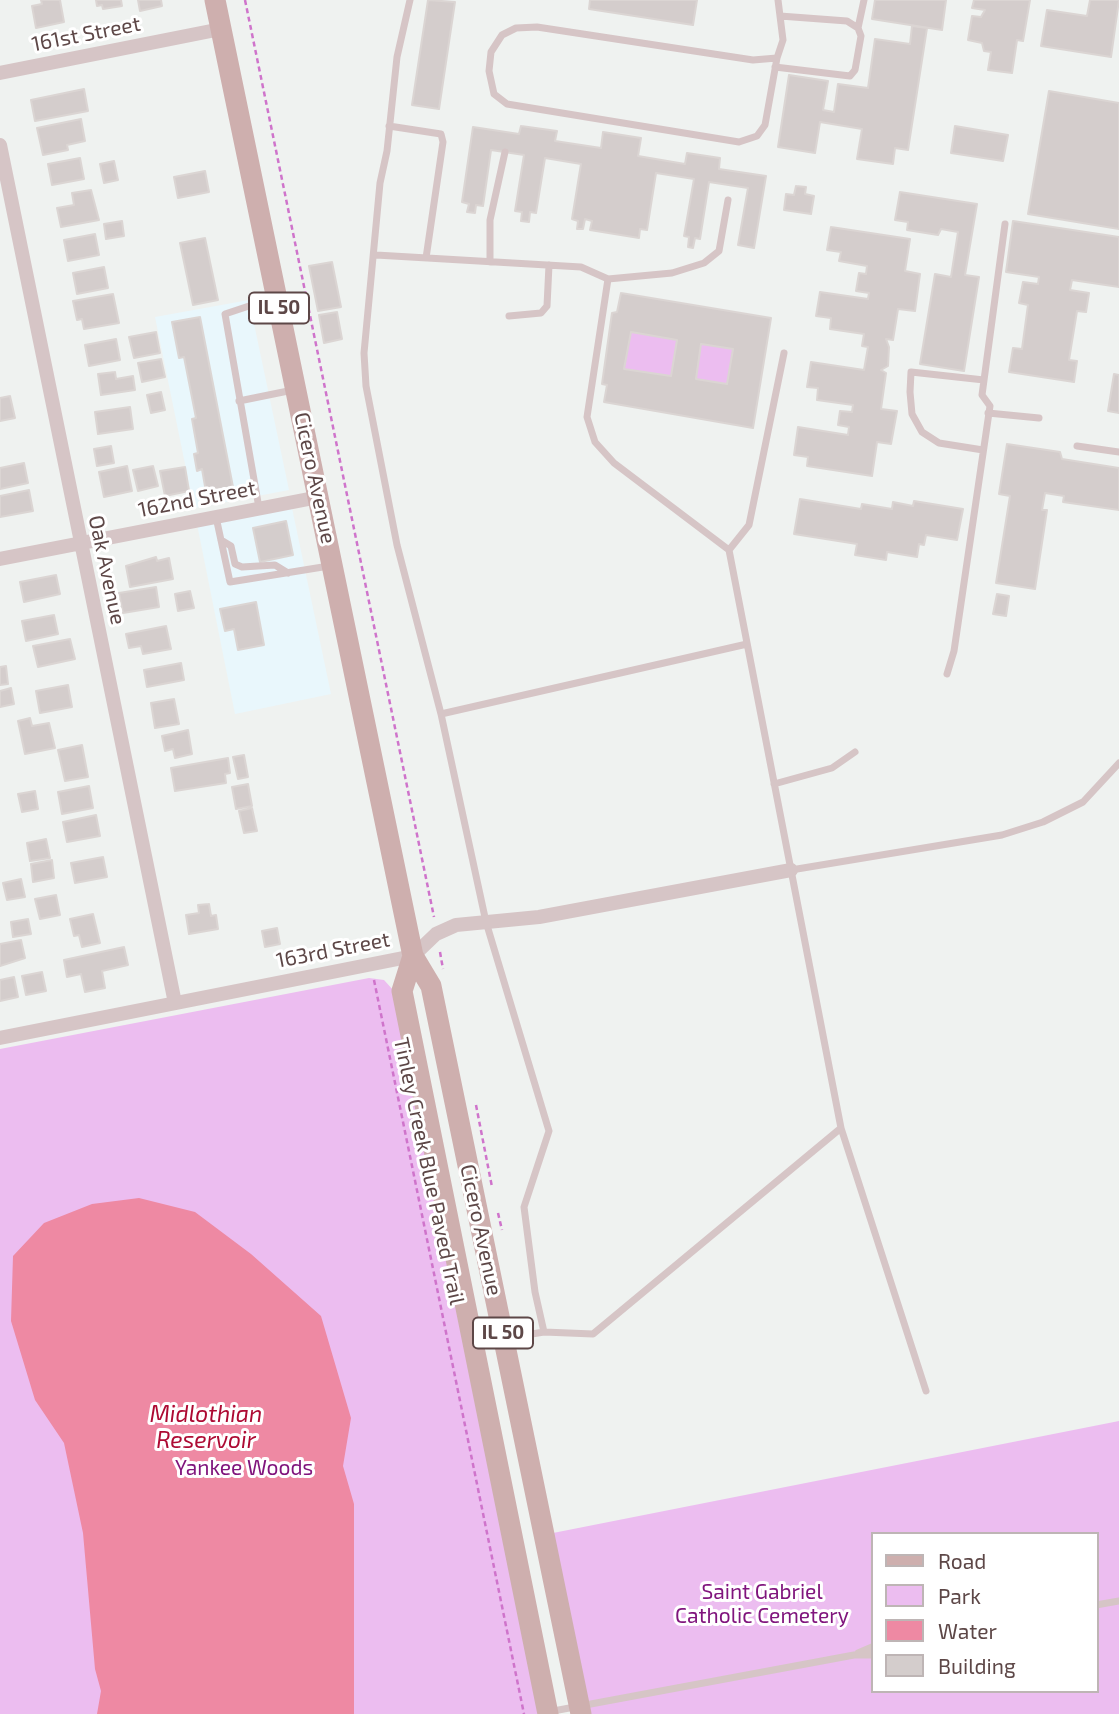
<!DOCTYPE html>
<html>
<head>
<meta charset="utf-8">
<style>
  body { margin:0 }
  #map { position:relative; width:1119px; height:1714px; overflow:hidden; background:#eff2f0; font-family:"Exo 2",sans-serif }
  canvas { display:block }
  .legend { position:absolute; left:871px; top:1532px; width:228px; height:161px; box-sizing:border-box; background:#fff; border:2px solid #beb5b5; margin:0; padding:9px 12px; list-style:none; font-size:21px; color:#5d4747 }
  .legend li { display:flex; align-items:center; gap:14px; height:35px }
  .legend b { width:35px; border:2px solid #beb5b5 }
</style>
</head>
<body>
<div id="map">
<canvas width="1119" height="1714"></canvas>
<ul class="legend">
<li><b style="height:9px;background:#ceafae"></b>Road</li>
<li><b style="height:19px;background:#ecbdf0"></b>Park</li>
<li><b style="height:19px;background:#ee89a3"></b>Water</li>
<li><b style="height:19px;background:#d4cdcc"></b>Building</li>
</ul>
</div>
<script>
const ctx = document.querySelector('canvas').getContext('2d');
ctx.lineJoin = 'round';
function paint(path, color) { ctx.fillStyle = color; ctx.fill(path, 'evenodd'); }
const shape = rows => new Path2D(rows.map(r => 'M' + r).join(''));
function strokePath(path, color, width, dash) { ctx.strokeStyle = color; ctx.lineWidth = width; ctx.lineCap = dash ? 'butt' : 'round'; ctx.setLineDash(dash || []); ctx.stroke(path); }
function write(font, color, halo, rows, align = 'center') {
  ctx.font = font + ' "Exo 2",sans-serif'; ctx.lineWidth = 6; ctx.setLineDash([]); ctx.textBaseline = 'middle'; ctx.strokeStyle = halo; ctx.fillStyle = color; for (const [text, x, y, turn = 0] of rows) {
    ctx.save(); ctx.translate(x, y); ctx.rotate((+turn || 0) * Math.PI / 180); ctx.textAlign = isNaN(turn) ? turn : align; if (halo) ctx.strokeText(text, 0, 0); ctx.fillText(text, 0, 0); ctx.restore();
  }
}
paint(shape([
  [249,300,289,490,194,508,155,317],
  [292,508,331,694,235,714,197,524]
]), '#e9f7fc');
paint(shape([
  [631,332,677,340,671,376,624,369],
  [701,344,733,349,727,384,696,379],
  [369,978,384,980,394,991,542,1714,0,1714,0,1049],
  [1119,1421,1119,1714,591,1714,553,1533],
  [872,1534,1096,1534,1096,1691,872,1691]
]), '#ecbdf0');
paint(shape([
  [139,1198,195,1212,251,1254,321,1316,351,1418,343,1466,354,1504,354,1714,97,1714,101,1691,95,1669,83,1533,64,1443,35,1400,11,1321,13,1256,44,1223,92,1204]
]), '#ee89a3');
const building = shape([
  [41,0,60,0,64,22,36,28,32,6,42,4,41,0],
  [96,0,121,0,122,6,103,9,102,5,97,6,96,0],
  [138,0,161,0,162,6,140,11,138,0],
  [428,0,455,2,439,109,412,105,428,0],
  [590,0,697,0,693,25,589,9,590,0],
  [875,0,946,0,942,30,872,19,875,0],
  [974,0,1030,0,1023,41,1017,40,1012,73,988,70,991,52,984,51,982,43,968,40,972,16,981,17,985,10,972,8,974,0],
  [1090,0,1119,0,1111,57,1041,46,1047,10,1087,16,1090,0],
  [912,26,927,28,908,150,895,148,893,164,857,159,862,129,820,122,815,153,778,147,789,75,828,81,823,110,834,112,838,84,868,88,875,39,910,44,912,26],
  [84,89,88,111,35,121,31,100,84,89],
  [1049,91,1119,103,1119,229,1028,214,1049,91],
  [81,119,85,141,67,145,68,150,43,155,37,128,81,119],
  [521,126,557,131,555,141,601,148,603,132,641,138,638,156,685,164,687,153,720,158,719,169,766,176,754,248,738,245,748,188,709,182,700,239,695,238,693,248,688,247,689,237,684,236,694,179,656,173,647,230,640,229,639,238,590,230,592,221,585,219,583,229,577,229,578,221,572,219,581,164,545,158,536,213,530,212,529,222,521,221,522,212,515,211,524,155,491,150,483,206,476,205,475,213,467,212,469,204,462,202,473,127,519,134,521,126],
  [955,126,1008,135,1003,161,951,153,955,126],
  [80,158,84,179,52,185,48,164,80,158],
  [114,161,118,180,104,183,100,164,114,161],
  [205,171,209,192,178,198,174,177,205,171],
  [796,186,806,187,805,194,814,196,811,214,784,210,786,194,794,195,796,186],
  [91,190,99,220,61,227,57,208,74,205,72,193,91,190],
  [900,192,977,204,965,275,979,277,964,371,920,364,935,274,951,277,958,232,941,229,938,235,907,230,908,222,895,220,900,192],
  [122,221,124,236,106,239,104,224,122,221],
  [1013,221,1119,237,1119,287,1072,280,1070,290,1089,293,1086,312,1077,311,1069,360,1077,361,1074,382,1009,372,1013,348,1022,349,1028,305,1019,303,1023,282,1038,284,1039,277,1006,272,1013,221],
  [831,227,910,239,905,271,920,274,915,311,898,309,893,340,886,339,889,347,888,366,881,370,886,373,881,409,897,411,891,444,877,442,872,476,807,466,808,457,794,455,798,427,848,435,849,427,838,425,840,411,852,412,853,405,817,400,818,388,807,387,811,362,864,370,868,347,862,346,864,334,830,329,831,318,816,316,820,292,868,299,869,293,856,291,859,273,866,274,867,266,839,261,841,252,827,250,831,227],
  [95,234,99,255,68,261,64,240,95,234],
  [205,238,218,300,193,305,180,243,205,238],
  [332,262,341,307,318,311,309,266,332,262],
  [104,267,108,288,77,294,73,273,104,267],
  [621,293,771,318,753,428,604,402,607,385,602,384,612,313,617,312,621,293],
  [631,332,677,340,671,376,624,369,631,332],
  [701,344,733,349,727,384,696,379,701,344],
  [113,294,119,323,84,329,82,319,77,320,73,301,113,294],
  [337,312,342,339,324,343,319,315,337,312],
  [200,317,233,487,206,492,202,469,197,471,194,454,198,453,192,419,196,418,184,357,179,358,172,322,200,317],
  [156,332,160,353,134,358,129,337,156,332],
  [116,339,120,360,89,366,85,345,116,339],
  [161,359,165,377,142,382,138,363,161,359],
  [115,372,116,379,133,376,135,390,101,395,98,374,115,372],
  [1114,374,1119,375,1119,413,1108,411,1114,374],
  [161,392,165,410,151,413,147,395,161,392],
  [10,396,15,418,0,421,0,398,10,396],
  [130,407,133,429,98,434,95,412,130,407],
  [1007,444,1060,452,1062,459,1119,468,1119,510,1063,502,1064,496,1045,493,1042,510,1047,510,1035,589,996,583,1010,496,999,494,1007,444],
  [111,446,114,463,97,466,94,449,111,446],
  [24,463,28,483,0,489,0,468,24,463],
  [127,466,132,491,104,497,99,472,127,466],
  [153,466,158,486,138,491,133,470,153,466],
  [185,467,189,491,165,496,160,471,185,467],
  [29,490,33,511,0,517,0,496,29,490],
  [800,499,861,509,862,504,892,509,893,502,913,506,914,501,963,509,957,540,926,535,924,545,919,544,917,557,887,552,886,560,855,555,857,544,794,534,800,499],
  [286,521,293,555,260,562,253,528,286,521],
  [156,557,157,561,169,558,173,579,130,587,126,566,156,557],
  [56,575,60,594,24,602,20,582,56,575],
  [156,587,159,607,123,613,119,593,156,587],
  [190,591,194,608,178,611,175,594,190,591],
  [997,594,1009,596,1006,616,993,614,997,594],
  [256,602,264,645,238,650,234,629,225,631,220,609,256,602],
  [54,615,58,634,26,641,22,621,54,615],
  [166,626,171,649,143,654,141,646,129,648,126,634,166,626],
  [70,639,75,659,38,667,33,646,70,639],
  [181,663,184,680,147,687,144,670,181,663],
  [6,666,8,684,0,685,0,667,6,666],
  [68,685,72,707,40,713,36,691,68,685],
  [11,688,14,704,0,707,0,691,11,688],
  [174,699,179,724,155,728,151,703,174,699],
  [30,718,32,726,49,723,55,748,25,754,18,721,30,718],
  [188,730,192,754,175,758,173,749,165,751,162,736,188,730],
  [82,745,88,777,65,781,58,750,82,745],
  [244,755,248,777,238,779,233,757,244,755],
  [228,758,230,773,225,774,226,783,175,791,171,768,228,758],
  [248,784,252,806,236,809,232,787,248,784],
  [89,786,93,808,62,814,58,792,89,786],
  [35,791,38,809,22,812,18,794,35,791],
  [252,808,257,831,244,833,239,811,252,808],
  [96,815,100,836,67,842,63,822,96,815],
  [46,839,50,858,30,861,27,843,46,839],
  [103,857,107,877,75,883,71,863,103,857],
  [52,860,54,878,33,882,31,864,52,860],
  [21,879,25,897,7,900,3,883,21,879],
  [56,895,60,915,40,919,35,899,56,895],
  [209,904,211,916,216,915,218,929,189,934,186,915,199,913,198,905,209,904],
  [93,914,100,943,82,947,79,935,74,936,70,919,93,914],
  [28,919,31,934,13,937,11,922,28,919],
  [277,928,280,944,265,947,262,931,277,928],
  [21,940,25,958,0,966,0,944,21,940],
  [124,947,128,965,102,971,105,988,85,992,81,974,67,977,64,960,124,947],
  [42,972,46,991,26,995,22,976,42,972],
  [14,977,18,997,0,1001,0,980,14,977]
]);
paint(building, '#d4cdcc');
strokePath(building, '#dbd5d3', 2);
strokePath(shape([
  [245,0,434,917],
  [440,952,443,969],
  [374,980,524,1714],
  [476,1105,492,1187],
  [498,1213,502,1230]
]), '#cf74cb', 2.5, [5, 3.5]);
strokePath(shape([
  [410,0,397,57,387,151,380,183,364,353,366,386,397,545,441,714,486,922,549,1131,524,1207,535,1292,544,1332],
  [858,28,864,0],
  [777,58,765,125,757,136,739,142,507,104,494,94,489,71,491,52,502,35,516,28,537,27,753,60,777,58,783,40,778,0],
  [775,67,850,76,855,70,861,36,858,28,847,21,780,16],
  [389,126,441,134,443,142,426,258],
  [376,255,581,267,608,279,587,417,595,442,614,463,729,550,841,1128,593,1334,544,1332,477,1343],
  [490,262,490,220,505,152],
  [608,279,672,273,704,263,719,251,728,200],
  [509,316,541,313,547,306,549,265],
  [239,401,293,390],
  [988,413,1039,418],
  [1077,446,1119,452],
  [983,450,939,443,922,432,912,414,910,392,911,372,984,380],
  [259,508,225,314,273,298],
  [216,517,230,582,329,566],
  [221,540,231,546,235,564,242,567,275,565,288,573],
  [729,550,749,525,784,353],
  [947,674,954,651,990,406,982,395,1005,224],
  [441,714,747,644],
  [774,784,832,768,855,752],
  [791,870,1002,835,1043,822,1083,802,1119,763],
  [841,1128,926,1391],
  [1096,1605,1119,1601],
  [858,1653,872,1647],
  [548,1712,854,1655,872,1655]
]), '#d6c5c6', 7);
strokePath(shape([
  [0,73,221,29],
  [0,145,175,1003],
  [0,559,319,497],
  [0,1038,413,956,436,934,456,925,539,917,791,870]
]), '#d6c5c6', 14);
strokePath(shape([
  [215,0,413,956,431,986,581,1714],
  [413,956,402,991,548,1714]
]), '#ceafae', 21);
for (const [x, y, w] of [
  [279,308,60],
  [503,1333,60]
]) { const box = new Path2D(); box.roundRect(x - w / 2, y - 15.5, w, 31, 5); ctx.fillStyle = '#fff'; ctx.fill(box); strokePath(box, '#5d4747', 2); }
write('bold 19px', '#5d4747', null, [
  ["IL 50",279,308],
  ["IL 50",503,1333]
]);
write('21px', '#5d4747', '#fff', [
  ["161st Street",86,34,-11],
  ["Cicero Avenue",315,478,78],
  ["162nd Street",197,499,-11],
  ["Oak Avenue",107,570,78],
  ["163rd Street",333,950,-11],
  ["Tinley Creek Blue Paved Trail",429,1171,78],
  ["Cicero Avenue",481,1230,78]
]);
write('21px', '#80157d', '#fff', [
  ["Yankee Woods",244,1468],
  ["Saint Gabriel",762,1592],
  ["Catholic Cemetery",762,1616]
]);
write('italic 23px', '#ad0a33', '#fff', [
  ["Midlothian",206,1414],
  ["Reservoir",206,1440]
]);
</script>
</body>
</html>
